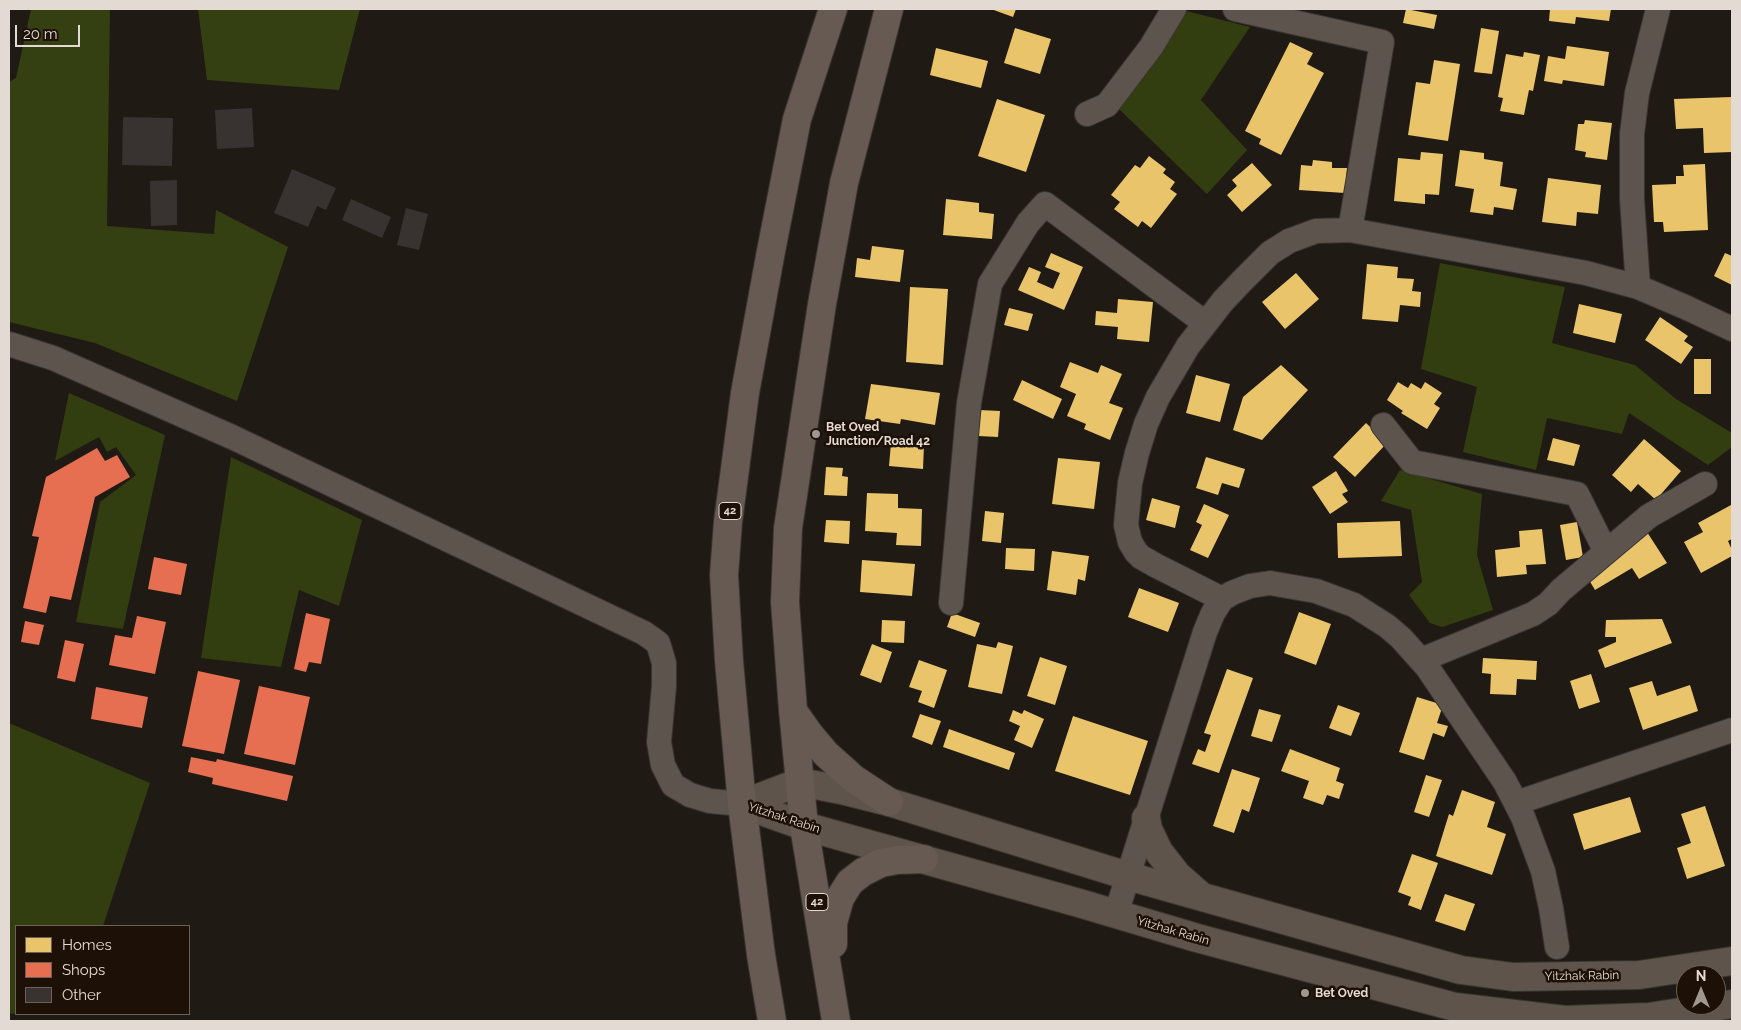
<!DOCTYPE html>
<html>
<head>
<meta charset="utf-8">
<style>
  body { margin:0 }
  #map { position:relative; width:1741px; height:1030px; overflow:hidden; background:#201a14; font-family:Raleway,sans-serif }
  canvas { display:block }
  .frame { position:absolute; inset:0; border:10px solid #e3dad3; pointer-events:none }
  .legend { position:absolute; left:15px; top:925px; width:175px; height:90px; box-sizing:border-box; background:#1d1006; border:1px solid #6c6158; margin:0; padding:6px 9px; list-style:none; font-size:15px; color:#e3dad3 }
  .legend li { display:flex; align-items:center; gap:10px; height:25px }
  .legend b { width:25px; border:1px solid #6c6158 }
  .north { position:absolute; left:1676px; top:965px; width:50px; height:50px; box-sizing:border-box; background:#1d1006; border:1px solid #6c6158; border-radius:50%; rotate:0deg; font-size:14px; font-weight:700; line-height:20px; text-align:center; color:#e3dad3 }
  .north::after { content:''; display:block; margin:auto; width:18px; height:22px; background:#9f9790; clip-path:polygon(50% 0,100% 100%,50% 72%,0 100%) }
  .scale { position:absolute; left:15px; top:25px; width:65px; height:22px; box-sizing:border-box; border:2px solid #e3dad3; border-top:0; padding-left:6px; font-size:15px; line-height:18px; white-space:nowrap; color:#e3dad3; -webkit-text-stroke:4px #1d1006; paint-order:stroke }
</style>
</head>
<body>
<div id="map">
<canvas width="1741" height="1030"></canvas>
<div class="frame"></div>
<ul class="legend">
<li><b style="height:14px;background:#e9c46a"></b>Homes</li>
<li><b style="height:14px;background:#e76f51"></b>Shops</li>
<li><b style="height:14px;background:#383231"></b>Other</li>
</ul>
<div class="north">N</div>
<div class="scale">20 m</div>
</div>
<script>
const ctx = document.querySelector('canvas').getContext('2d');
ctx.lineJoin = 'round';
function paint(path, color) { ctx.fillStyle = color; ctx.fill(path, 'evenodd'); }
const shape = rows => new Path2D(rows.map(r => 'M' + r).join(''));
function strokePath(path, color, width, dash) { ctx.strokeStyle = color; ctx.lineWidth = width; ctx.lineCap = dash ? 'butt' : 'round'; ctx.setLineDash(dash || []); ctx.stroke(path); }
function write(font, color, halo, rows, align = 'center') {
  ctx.font = font + ' Raleway,sans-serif'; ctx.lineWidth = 5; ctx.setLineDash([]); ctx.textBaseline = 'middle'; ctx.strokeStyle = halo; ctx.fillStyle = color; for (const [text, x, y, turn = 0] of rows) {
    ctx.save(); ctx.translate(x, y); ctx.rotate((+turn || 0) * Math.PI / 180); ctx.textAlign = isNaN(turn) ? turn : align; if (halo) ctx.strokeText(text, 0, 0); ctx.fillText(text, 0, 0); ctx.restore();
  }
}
paint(shape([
  [1182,10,1250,27,1201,100,1247,150,1207,194,1119,109,1131,93],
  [1440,263,1565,287,1552,343,1635,365,1676,399,1732,433,1732,447,1708,465,1629,413,1622,434,1547,418,1536,470,1463,452,1477,387,1421,369],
  [69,393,165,435,123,629,76,622,100,502,136,475,116,447,107,452,99,437,55,461],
  [231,457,362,520,339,606,299,590,281,667,201,658],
  [1400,470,1482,494,1477,555,1493,610,1442,627,1430,623,1409,595,1422,582,1411,510,1381,501],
  [9,723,150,783,103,926,16,926,16,1014,9,1013]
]), '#323e10');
paint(shape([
  [31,9,110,9,107,226,214,234,216,210,288,247,237,401,95,343,9,322,9,82,16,78],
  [198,9,360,9,339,90,207,80]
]), '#344011');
paint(shape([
  [991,9,1016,9,1013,17],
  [1406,9,1437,15,1434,29,1403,23],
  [1550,9,1611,9,1609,21,1576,17,1575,24,1549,21],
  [1015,28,1051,39,1040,74,1004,63],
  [1481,28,1499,31,1492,74,1474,72],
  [1290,42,1313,53,1307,64,1324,73,1281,155,1259,144,1261,139,1245,131],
  [1567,46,1609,52,1604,86,1563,80,1562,84,1544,81,1548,56,1565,59],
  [936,48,988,61,981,88,930,75],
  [1524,52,1540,55,1533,91,1529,90,1524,115,1500,111,1503,98,1498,97,1506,54,1523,57],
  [1434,60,1460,64,1448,141,1408,135,1416,82,1430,84],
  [1732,97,1732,152,1704,153,1703,128,1676,129,1674,99],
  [997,99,1045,115,1026,172,978,156],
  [1585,120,1612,123,1607,160,1585,157,1586,152,1575,150,1578,124,1584,124],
  [1460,150,1484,153,1484,159,1503,162,1500,186,1517,189,1513,210,1494,207,1493,215,1470,212,1474,189,1455,186],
  [1421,152,1443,154,1439,195,1425,194,1425,204,1394,201,1398,158,1420,160],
  [1149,156,1166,169,1163,173,1175,182,1170,189,1177,194,1151,228,1142,221,1138,227,1114,209,1120,202,1111,195,1135,165,1140,168],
  [1313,160,1332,162,1332,168,1347,168,1345,193,1299,190,1301,165,1312,166],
  [1252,163,1272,185,1242,212,1227,195,1237,186,1232,180],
  [1705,164,1708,230,1664,232,1663,222,1654,222,1652,185,1676,184,1676,176,1684,176,1683,165],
  [1548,178,1601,185,1598,214,1577,212,1576,226,1542,222],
  [946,199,979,203,979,212,994,214,992,239,943,235],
  [872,246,904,250,900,282,855,277,857,258,870,260],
  [1051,253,1083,267,1064,310,1018,290,1029,267,1041,272,1037,282,1053,289,1060,273,1045,267],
  [1725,253,1732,256,1732,285,1714,276],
  [1367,264,1398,267,1397,278,1414,279,1412,291,1421,292,1420,307,1400,305,1398,322,1362,319],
  [1296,273,1319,299,1285,329,1262,302],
  [910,287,948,289,943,365,906,362],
  [1118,299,1153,302,1149,342,1117,339,1118,327,1095,325,1096,311,1117,313],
  [1579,304,1622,314,1615,343,1573,333],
  [1009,308,1033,314,1028,331,1004,325],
  [1660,317,1688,336,1684,341,1693,347,1681,364,1645,340],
  [1694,359,1711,359,1711,394,1694,394],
  [1070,362,1098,373,1101,365,1122,374,1109,403,1123,408,1110,440,1084,429,1086,424,1067,416,1076,394,1060,387],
  [1281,365,1308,390,1262,440,1233,430,1243,397],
  [1196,375,1230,384,1220,422,1186,413],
  [1022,380,1062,399,1053,419,1013,400],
  [1398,382,1408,388,1411,383,1421,389,1425,382,1442,393,1434,404,1440,408,1427,429,1401,413,1403,411,1387,400],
  [871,384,940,393,935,425,901,419,900,424,865,419],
  [979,410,1000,411,998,437,978,436],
  [1366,423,1387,443,1355,477,1333,457],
  [1553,438,1580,445,1574,466,1547,460],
  [1644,439,1681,471,1656,500,1638,484,1631,492,1612,475],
  [891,443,924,445,923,469,889,466],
  [1206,457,1245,469,1239,488,1222,483,1218,495,1196,488],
  [1058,458,1100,462,1094,509,1052,504],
  [826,467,843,468,842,476,848,477,847,496,824,495],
  [1336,471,1348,491,1342,494,1348,502,1330,514,1312,487],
  [867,493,898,494,898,508,922,509,921,546,896,545,897,533,865,531],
  [1152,498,1180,506,1175,528,1146,520],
  [1204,504,1229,515,1208,558,1190,550,1202,525,1196,522],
  [1731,505,1732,539,1728,541,1732,550,1732,556,1701,573,1684,542,1703,532,1698,523],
  [985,511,1004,513,1001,543,982,541],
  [826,520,850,521,849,544,824,542],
  [1400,521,1402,556,1338,558,1337,523],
  [1577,522,1583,557,1566,560,1560,525],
  [1542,529,1546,564,1526,565,1527,574,1497,577,1495,550,1520,547,1519,531],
  [1647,532,1667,563,1639,579,1632,568,1595,590,1586,575],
  [1006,548,1035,549,1034,571,1005,569],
  [1052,551,1089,556,1085,581,1078,579,1076,595,1047,590],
  [862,560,915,564,912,596,860,592],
  [1139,588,1179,603,1168,632,1128,617],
  [1299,612,1331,624,1316,665,1284,653],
  [952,613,980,623,975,637,947,627],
  [1662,619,1672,643,1605,668,1598,650,1616,642,1616,637,1605,637,1606,620],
  [882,620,905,621,904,643,881,642],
  [998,642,1013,646,1002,694,968,687,977,644,996,648],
  [872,644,892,652,881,683,860,675],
  [1040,657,1067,666,1055,705,1027,696],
  [1483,658,1537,661,1536,680,1517,679,1516,695,1490,694,1491,674,1482,673],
  [919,660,947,670,934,708,918,702,922,691,909,687],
  [1227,669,1253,678,1219,773,1192,764,1198,749,1205,752,1211,735,1204,733],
  [1591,674,1600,702,1579,709,1570,681],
  [1652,681,1657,696,1690,685,1698,711,1643,730,1629,688],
  [1417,697,1443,705,1437,723,1448,726,1444,737,1433,733,1424,760,1399,752],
  [1338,705,1360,713,1351,736,1329,728],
  [1259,709,1281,715,1272,742,1251,736],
  [1013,710,1022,714,1024,710,1044,719,1032,748,1014,740,1020,726,1009,721],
  [920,714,941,721,932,745,912,737],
  [1073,716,1148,741,1130,795,1055,771],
  [949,729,1015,753,1009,770,943,747],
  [1290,749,1340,768,1336,781,1344,784,1339,799,1327,795,1323,805,1303,798,1309,781,1281,771],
  [1232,769,1260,778,1249,812,1242,809,1234,833,1213,826],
  [1426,775,1442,780,1429,817,1414,812],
  [1462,790,1495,802,1487,827,1506,834,1492,875,1436,856,1449,814,1453,816],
  [1630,797,1641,832,1584,850,1573,814],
  [1705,806,1725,866,1687,879,1677,848,1691,843,1681,814],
  [1412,854,1438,863,1421,910,1408,905,1411,897,1398,892],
  [1445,894,1475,904,1465,931,1435,921]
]), '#e9c46a');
paint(shape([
  [97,448,105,461,117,455,130,477,95,497,71,600,50,596,46,613,23,608,39,537,32,536,46,477],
  [154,557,187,564,181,595,148,589],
  [306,613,330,619,321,664,309,662,306,672,294,669],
  [137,616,166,622,155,674,109,665,115,635,132,638],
  [25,621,44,625,39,645,21,642],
  [65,640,84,644,75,682,57,678],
  [198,671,240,680,224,754,182,746],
  [259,686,310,697,295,765,244,754],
  [96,687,148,697,142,728,91,719],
  [191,757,216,762,217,759,293,776,287,801,212,784,213,778,188,772]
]), '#e76f51');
paint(shape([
  [252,108,254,147,217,149,215,110],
  [123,117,173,118,172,166,122,165],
  [292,169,336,188,326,210,317,206,308,227,274,213],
  [177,180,177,225,151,226,150,181],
  [351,199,391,217,382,238,342,220],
  [406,208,428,214,419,250,397,245]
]), '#383231');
const minor = shape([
  [1235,9,1382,42,1350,230],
  [1087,114,1107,105,1151,47,1174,9],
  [1638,287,1632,199,1632,134,1637,93,1658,9],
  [9,344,53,358,232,437,644,633,658,643,664,663,664,686,659,742,663,765,673,785,690,795,710,801,742,804],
  [1383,425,1412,462,1577,494,1606,552],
  [1222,599,1155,565,1141,557,1136,552,1130,542,1126,525,1130,483,1137,453,1146,424,1158,397,1188,346,1223,301,1242,281,1270,253,1289,241,1316,231,1350,230,1586,273,1638,287,1685,307,1732,329],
  [951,603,969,403,990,284,1028,223,1045,204,1205,323],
  [1421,660,1533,614,1548,604,1561,590,1649,516,1705,484],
  [1516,803,1732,730],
  [1116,914,1205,632,1213,613,1222,599,1232,593,1250,586,1270,583,1316,591,1354,605,1387,626,1401,638,1427,667,1505,782,1523,817,1543,871,1551,908,1557,947]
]);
const major = shape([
  [742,804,800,782,841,790,889,802,1128,876,1461,970,1513,977,1639,975,1732,961],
  [742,804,804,826,1079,903,1197,938,1455,1007,1565,1020,1649,1017,1732,1004],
  [1146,818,1148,829,1159,852,1177,875,1201,896]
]);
const highway = shape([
  [793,711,810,735,826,754,854,779,889,802],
  [833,944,833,923,840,898,850,882,863,872,881,863,897,860,924,859],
  [772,1021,761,955,742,804,729,661,724,575,728,522,745,393,771,251,797,119,833,9],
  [836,1021,804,826,793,710,785,602,788,528,822,304,844,183,889,9]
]);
strokePath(minor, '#3a3530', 26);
strokePath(major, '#3a3530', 30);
strokePath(highway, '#3a3530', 30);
strokePath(minor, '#5d544e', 24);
strokePath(major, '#5f544c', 28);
strokePath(highway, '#665a52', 28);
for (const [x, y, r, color] of [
  [816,434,5,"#9f9790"],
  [1305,993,5,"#9f9790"]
]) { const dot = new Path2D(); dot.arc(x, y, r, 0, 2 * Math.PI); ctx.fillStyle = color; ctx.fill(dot); strokePath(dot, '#1d1006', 2); }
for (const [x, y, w] of [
  [730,511,22],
  [817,902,22]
]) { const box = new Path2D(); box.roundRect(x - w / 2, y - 8.5, w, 17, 4); ctx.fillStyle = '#1d1006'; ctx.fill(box); strokePath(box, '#e3dad3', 1); }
write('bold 11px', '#e3dad3', null, [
  ["42",730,511],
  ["42",817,902]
]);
write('bold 12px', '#e3dad3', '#1d1006', [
  ["Bet Oved",826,427],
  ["Junction/Road 42",826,441],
  ["Bet Oved",1315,993]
], 'left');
write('12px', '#e3dad3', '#1d1006', [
  ["Yitzhak Rabin",784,818,18],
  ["Yitzhak Rabin",1173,931,16],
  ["Yitzhak Rabin",1582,976,-1]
]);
</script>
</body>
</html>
